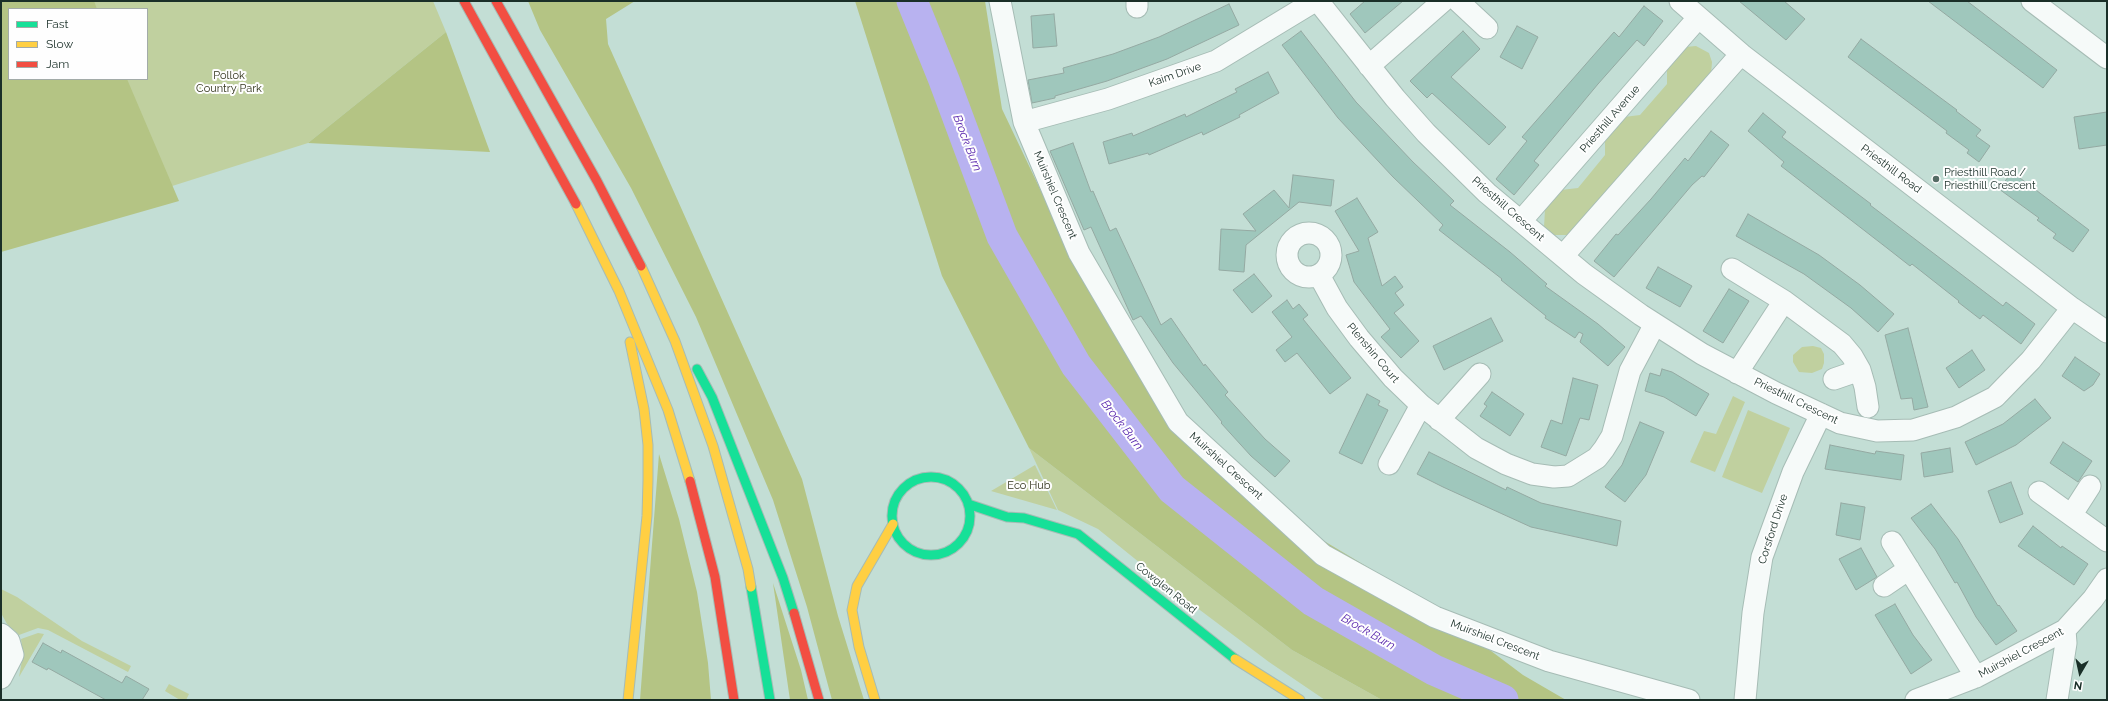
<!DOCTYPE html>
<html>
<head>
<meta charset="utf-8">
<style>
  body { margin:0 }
  #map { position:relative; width:2108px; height:701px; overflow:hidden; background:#c3ded5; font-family:Raleway,sans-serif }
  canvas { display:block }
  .frame { position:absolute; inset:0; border:2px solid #1a2f28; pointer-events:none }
  .legend { position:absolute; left:8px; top:8px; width:140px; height:72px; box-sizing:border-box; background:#fefefe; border:1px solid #a3aba8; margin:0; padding:5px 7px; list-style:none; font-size:12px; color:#1a2f28 }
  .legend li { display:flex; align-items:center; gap:8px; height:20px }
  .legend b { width:20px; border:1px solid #a3aba8 }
  .north { position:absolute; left:2060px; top:653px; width:40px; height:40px; -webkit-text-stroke:3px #fefefe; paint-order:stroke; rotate:189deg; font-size:11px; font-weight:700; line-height:16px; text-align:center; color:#1a2f28 }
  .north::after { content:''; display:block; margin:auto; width:14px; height:18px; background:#1a2f28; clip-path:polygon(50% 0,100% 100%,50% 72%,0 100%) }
</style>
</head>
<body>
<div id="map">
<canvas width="2108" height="701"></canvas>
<div class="frame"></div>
<ul class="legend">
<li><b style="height:5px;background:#16e098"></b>Fast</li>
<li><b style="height:5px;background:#ffcf43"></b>Slow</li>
<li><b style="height:5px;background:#f24e42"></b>Jam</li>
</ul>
<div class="north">N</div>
</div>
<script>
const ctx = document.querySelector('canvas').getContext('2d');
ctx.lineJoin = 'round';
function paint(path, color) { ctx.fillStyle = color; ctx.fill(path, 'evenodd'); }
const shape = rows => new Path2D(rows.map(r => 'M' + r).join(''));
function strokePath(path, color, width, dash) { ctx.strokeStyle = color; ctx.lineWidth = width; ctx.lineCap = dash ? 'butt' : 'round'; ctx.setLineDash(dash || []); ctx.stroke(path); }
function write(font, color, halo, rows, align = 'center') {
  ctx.font = font + ' Raleway,sans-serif'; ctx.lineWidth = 4; ctx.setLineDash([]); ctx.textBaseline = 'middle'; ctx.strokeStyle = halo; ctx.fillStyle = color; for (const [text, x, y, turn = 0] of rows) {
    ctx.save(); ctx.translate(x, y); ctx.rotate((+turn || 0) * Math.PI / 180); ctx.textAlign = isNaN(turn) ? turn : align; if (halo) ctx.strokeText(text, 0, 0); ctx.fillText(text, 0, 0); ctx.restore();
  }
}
paint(shape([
  [1,1,433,1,446,32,308,143,8,238],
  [9,9,147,9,147,79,9,79],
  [1696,46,1709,53,1712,62,1711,74,1570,235,1553,235,1544,227,1545,210,1561,190,1578,188,1605,155,1605,139,1624,117,1640,115,1667,84,1667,67,1685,47],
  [1813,346,1821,348,1824,354,1824,363,1822,369,1812,373,1799,372,1793,362,1793,355,1802,347],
  [1733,396,1745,402,1715,472,1690,462,1704,431,1716,434],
  [1748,410,1790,428,1762,493,1722,477],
  [1029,448,1292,650,1382,700,1325,700,1269,662,1176,592,1098,529,1058,510],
  [1035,465,1057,510,991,491],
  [1,589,17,597,82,641,131,666,128,672,48,630,38,628,19,635,7,624,1,613],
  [38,633,44,634,19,677,23,655,21,639],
  [169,684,189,694,186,700,180,700,165,691]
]), '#c0d09f');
paint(shape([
  [1,1,94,1,97,9,9,9,9,79,127,79,179,201,1,252],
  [528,1,635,1,606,19,608,44,802,479,838,616,864,700,832,700,807,607,773,500,696,317,631,188,540,30],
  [855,1,985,1,1002,109,1070,252,1177,410,1309,532,1426,602,1523,675,1566,700,1382,700,1292,650,1029,448,942,276],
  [446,32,490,152,308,143],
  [659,454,679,519,697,592,708,663,711,700,640,700],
  [773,583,801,670,808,700,790,700]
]), '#b4c484');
strokePath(shape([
  [912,1,944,80,1002,236,1076,365,1172,489,1313,601,1434,670,1503,700]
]), '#b8b2f0', 31);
const building = shape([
  [1365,1,1403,1,1365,33,1350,14,1365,1],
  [1739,1,1784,1,1805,19,1786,40,1739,1],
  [1928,1,1967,1,2057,70,2043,88,1928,1],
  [1229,4,1239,25,1167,59,1107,81,1055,96,1055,98,1032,103,1028,80,1064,73,1063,68,1113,54,1159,37,1229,4],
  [1644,6,1663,21,1644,46,1637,40,1598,84,1534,161,1539,165,1514,195,1496,179,1527,141,1522,137,1614,32,1619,37,1644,6],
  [1054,14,1057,46,1033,48,1031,16,1054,14],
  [1517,26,1538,37,1522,69,1500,57,1517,26],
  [1301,31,1356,102,1413,162,1454,201,1450,205,1510,252,1547,284,1545,286,1598,324,1625,347,1608,366,1580,342,1583,334,1579,332,1575,338,1545,318,1546,316,1501,280,1502,279,1439,230,1443,225,1393,177,1338,118,1282,45,1301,31],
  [1463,31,1480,49,1451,77,1506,127,1489,145,1432,93,1427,98,1410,81,1463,31],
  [1861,39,1957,110,1956,111,1981,130,1976,136,1990,146,1979,162,1967,153,1969,150,1946,133,1947,131,1848,57,1861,39],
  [1268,72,1279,93,1239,115,1240,117,1203,135,1202,132,1149,155,1148,153,1109,164,1103,142,1132,133,1133,136,1185,114,1186,117,1237,92,1235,89,1268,72],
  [2107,112,2107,145,2079,149,2074,117,2107,112],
  [1763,113,1786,132,1782,137,1871,204,1870,205,2003,306,2006,302,2035,324,2021,344,1983,315,1980,319,1958,302,1959,301,1912,264,1910,266,1887,248,1781,166,1784,162,1748,131,1763,113],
  [1711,131,1729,145,1704,177,1702,176,1692,185,1614,277,1594,261,1616,234,1618,235,1651,199,1685,158,1688,161,1711,131],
  [1073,143,1091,192,1093,191,1110,231,1116,228,1161,325,1171,318,1204,366,1205,364,1228,392,1225,395,1265,439,1290,461,1275,477,1251,456,1221,423,1222,422,1173,363,1141,316,1133,320,1091,227,1084,230,1050,151,1073,143],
  [2012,172,2089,230,2073,252,2053,238,2056,234,2037,220,2039,218,1999,189,2012,172],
  [1293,175,1334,180,1331,206,1299,202,1246,245,1244,272,1219,270,1221,229,1256,231,1243,214,1274,190,1289,208,1293,175],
  [1357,198,1378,232,1368,238,1382,286,1395,276,1403,287,1395,293,1404,305,1394,313,1419,341,1401,358,1381,337,1390,329,1354,282,1346,255,1359,251,1335,211,1357,198],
  [1748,214,1819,255,1860,285,1894,314,1878,332,1851,308,1804,274,1736,236,1748,214],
  [1658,267,1692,286,1680,307,1646,288,1658,267],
  [1254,274,1272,296,1252,313,1233,290,1254,274],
  [1729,289,1749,301,1723,343,1703,331,1729,289],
  [1287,300,1293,309,1299,304,1308,315,1303,319,1351,378,1330,394,1297,353,1285,362,1276,350,1292,337,1272,312,1287,300],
  [1491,318,1503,341,1444,370,1433,346,1491,318],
  [1908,328,1928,407,1914,410,1912,398,1901,399,1885,335,1908,328],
  [1972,350,1985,370,1959,388,1946,368,1972,350],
  [2075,357,2100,374,2093,385,2084,391,2062,376,2075,357],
  [1662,369,1672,372,1709,394,1696,416,1664,397,1645,391,1650,373,1660,376,1662,369],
  [1573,378,1598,385,1589,420,1580,418,1566,456,1541,447,1551,420,1562,424,1573,378],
  [1492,392,1524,414,1510,436,1480,416,1487,406,1484,404,1492,392],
  [1367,394,1380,401,1378,405,1388,410,1362,464,1339,453,1367,394],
  [2035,399,2051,418,2016,445,1976,465,1965,442,2003,424,2035,399],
  [1640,422,1664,432,1646,475,1625,502,1605,487,1622,465,1640,422],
  [2063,442,2092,461,2078,482,2050,463,2063,442],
  [1830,445,1875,454,1876,451,1904,455,1901,480,1825,469,1830,445],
  [1950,448,1953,472,1924,477,1921,453,1950,448],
  [1429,452,1506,490,1507,487,1541,503,1621,521,1617,546,1531,527,1443,487,1417,474,1429,452],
  [2011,482,2023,514,2000,523,1988,491,2011,482],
  [1841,503,1865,507,1860,540,1836,535,1841,503],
  [1931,504,1958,539,1998,606,1999,605,2017,631,1996,645,1976,617,1957,582,1955,583,1935,549,1911,518,1931,504],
  [2033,526,2061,548,2062,546,2088,564,2074,585,2018,546,2033,526],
  [1861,548,1877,577,1856,590,1839,559,1861,548],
  [1895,604,1913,635,1932,660,1911,674,1875,615,1895,604],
  [43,643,61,653,62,650,122,683,126,676,149,689,142,700,106,700,48,668,47,670,32,662,43,643]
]);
paint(building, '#9fc7bc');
strokePath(building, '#94a9a2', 1);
const street = shape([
  [1000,1,1024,122,1079,253,1178,422,1323,555,1435,617,1549,661,1689,700],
  [1137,1,1137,7],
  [1318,1,1395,98,1426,133,1487,193,1584,274,1641,315,1702,354,1776,393,1840,423,1877,431,1913,430,1956,417,1995,397,2031,360,2072,308],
  [1458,1,1487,28],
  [1680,1,1741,54,2072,308,2107,332],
  [2032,1,2107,58],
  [1369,66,1443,1],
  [1024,122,1108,99,1216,61,1315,1],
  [1521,221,1698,18],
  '1287 255a22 22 0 1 1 44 0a22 22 0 1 1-44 0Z',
  [1563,256,1741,54],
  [1732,269,1784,301,1842,344,1852,356,1860,370,1865,387,1868,407],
  [1319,275,1337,308,1359,338,1393,378,1421,405,1476,448,1506,464,1532,474,1554,477,1568,476,1597,458,1604,449,1612,436,1630,371,1655,324],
  [1737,373,1784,301],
  [1834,379,1860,370],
  [1439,420,1480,374],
  [1389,464,1421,405],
  [2039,492,2107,541],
  [2072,514,2090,486],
  [1892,542,1976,677],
  [1884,586,1909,569],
  [1,634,9,641,13,655,1,678],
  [1745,700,1753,613,1762,557,1793,472,1821,414],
  [1916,700,1976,677,2065,630,2093,599,2107,579],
  [2057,700,2066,643,2065,630]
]);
const fast = shape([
  [697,369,712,397,783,578,794,613],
  '892 516a39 39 0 1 1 78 0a39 39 0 1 1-78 0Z',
  [968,504,1007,517,1024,518,1078,534,1235,659],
  [751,587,770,700]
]);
const slow = shape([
  [576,204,619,291,668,410,690,481],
  [641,266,675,341,713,446,748,569,751,587],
  [1235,659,1300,700],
  [628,700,647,516,648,480,648,445,644,409,630,342],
  [875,700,859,647,852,610,857,586,893,524]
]);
const jam = shape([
  [464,1,576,204],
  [496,1,597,181,641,266],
  [690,481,715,577,734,700],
  [794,613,819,700]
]);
strokePath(street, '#a6bcb5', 23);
strokePath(fast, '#a6bcb5', 11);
strokePath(slow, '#a6bcb5', 11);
strokePath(jam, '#a6bcb5', 11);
strokePath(street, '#f6faf9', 21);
strokePath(fast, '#16e098', 9);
strokePath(slow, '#ffcf43', 9);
strokePath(jam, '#f24e42', 9);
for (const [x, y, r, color] of [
  [1936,179,4,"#556c65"]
]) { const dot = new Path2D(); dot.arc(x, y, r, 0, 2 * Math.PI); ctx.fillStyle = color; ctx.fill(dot); strokePath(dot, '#fefefe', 1.5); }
write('11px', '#1a2f28', '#fefefe', [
  ["Kaim Drive",1175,75,-19],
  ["Priesthill Avenue",1610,119,-49],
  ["Priesthill Road",1891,169,37],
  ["Muirshiel Crescent",1055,195,67],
  ["Priesthill Crescent",1508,209,41],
  ["Plenshin Court",1373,353,50],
  ["Priesthill Crescent",1796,401,26],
  ["Muirshiel Crescent",1226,466,42],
  ["Corsford Drive",1773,529,-72],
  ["Cowglen Road",1166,588,39],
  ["Muirshiel Crescent",1495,640,21],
  ["Muirshiel Crescent",2021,653,-28]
]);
write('11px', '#31331b', '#fefefe', [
  ["Pollok",229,76],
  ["Country Park",229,89],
  ["Eco Hub",1029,486]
]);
write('11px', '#1a2f28', '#fefefe', [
  ["Priesthill Road /",1944,173],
  ["Priesthill Crescent",1944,186]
], 'left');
write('italic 12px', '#5825ad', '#fefefe', [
  ["Brock Burn",967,143,69],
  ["Brock Burn",1122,425,52],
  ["Brock Burn",1368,632,30]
]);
</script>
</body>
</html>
